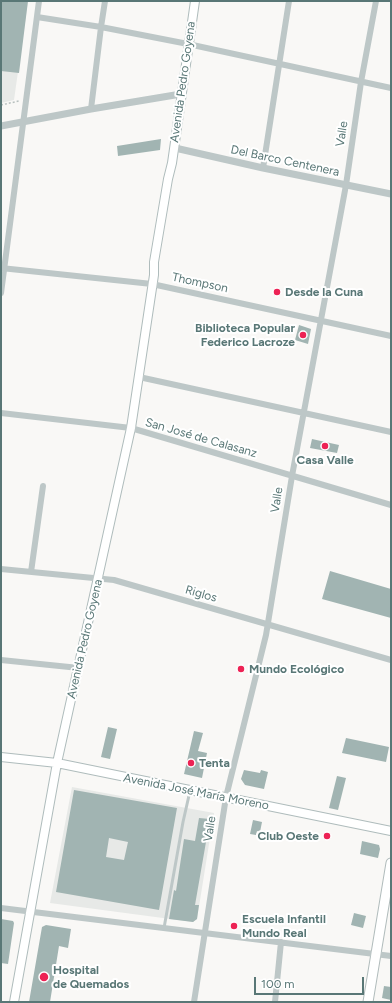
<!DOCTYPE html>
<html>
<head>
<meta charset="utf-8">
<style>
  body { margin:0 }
  #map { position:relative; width:392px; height:1003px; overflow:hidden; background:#f9f8f6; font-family:Figtree,sans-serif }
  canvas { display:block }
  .frame { position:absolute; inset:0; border:2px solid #597776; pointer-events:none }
  .scale { position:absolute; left:254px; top:977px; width:110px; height:18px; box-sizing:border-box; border:2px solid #597776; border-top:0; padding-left:5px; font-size:12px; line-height:14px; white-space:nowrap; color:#597776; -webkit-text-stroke:3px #fff; paint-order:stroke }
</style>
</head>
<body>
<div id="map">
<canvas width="392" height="1003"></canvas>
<div class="frame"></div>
<div class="scale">100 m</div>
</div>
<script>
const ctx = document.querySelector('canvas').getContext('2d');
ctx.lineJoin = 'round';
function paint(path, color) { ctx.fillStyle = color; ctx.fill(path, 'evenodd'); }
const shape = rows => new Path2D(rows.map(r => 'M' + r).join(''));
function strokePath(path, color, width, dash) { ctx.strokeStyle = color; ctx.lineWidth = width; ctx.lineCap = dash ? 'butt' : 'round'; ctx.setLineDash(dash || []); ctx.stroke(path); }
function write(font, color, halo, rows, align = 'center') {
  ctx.font = font + ' Figtree,sans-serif'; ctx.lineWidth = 4; ctx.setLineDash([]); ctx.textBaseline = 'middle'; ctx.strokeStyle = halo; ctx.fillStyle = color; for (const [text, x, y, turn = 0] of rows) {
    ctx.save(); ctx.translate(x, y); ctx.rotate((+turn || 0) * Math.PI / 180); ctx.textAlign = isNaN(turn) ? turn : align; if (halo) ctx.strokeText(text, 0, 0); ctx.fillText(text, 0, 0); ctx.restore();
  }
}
paint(shape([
  [1,1,28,1,14,100,1,103],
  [72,787,214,813,197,919,193,922,50,903]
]), '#e7e9e7');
paint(shape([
  [1,1,28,1,19,73,1,71],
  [161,139,160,150,118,156,117,146],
  [299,325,311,329,308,344,295,340],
  [312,439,339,445,337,453,310,448],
  [330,571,391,589,391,618,322,599],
  [108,727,117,729,110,759,101,757],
  [194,731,203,733,198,751,207,753,202,778,184,774],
  [346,738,389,747,386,762,342,753],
  [244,770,260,773,261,770,268,772,264,789,245,785,241,779],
  [337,776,346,778,338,810,329,808],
  [74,790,177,808,159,910,56,892],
  [109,838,128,842,124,860,106,857],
  [199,818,210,819,195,905,199,905,197,919,193,922,169,919,174,890,176,891,184,839,195,841],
  [253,820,262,822,260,832,257,831,256,835,250,834],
  [362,841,379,845,380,849,378,858,360,854],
  [354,913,366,916,363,928,351,925],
  [1,919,13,921,14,923,8,964,1,963],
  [46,925,71,929,68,948,59,946,50,1002,29,1002,42,927],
  [384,986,391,987,391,1000,382,998]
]), '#a1b4b2');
const secondary = shape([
  [1,757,57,763,391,831],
  [14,1002,57,763,131,428,154,275,154,262,168,179,172,163,195,1]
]);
const primary = shape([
  [368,1002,391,863]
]);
strokePath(secondary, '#afbcbc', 10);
strokePath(primary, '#b1bcbc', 11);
strokePath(shape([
  [1,105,19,101]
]), '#b8c0bf', 1.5, [2, 2]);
strokePath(shape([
  [164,928,183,822,190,791]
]), '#bdc7c7', 3);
strokePath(shape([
  [37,17,101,27,188,44,391,88],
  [91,109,101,27,105,1],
  [263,168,289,1],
  [1,268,152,284,391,336],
  [1,293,39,1],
  [139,377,391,432],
  [1,413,131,428,391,505],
  [1,569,114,580,391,660],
  [31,572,43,486],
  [1,660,79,668],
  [1,908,391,956],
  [194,1002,226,797,266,635,292,476,346,185,361,82,376,1],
  [275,1002,281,942]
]), '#bdc7c7', 6);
strokePath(shape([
  [1,126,91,109,181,94],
  [175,148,263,168,391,194]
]), '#bdc7c7', 7);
strokePath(secondary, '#fff', 8);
strokePath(primary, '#fff', 9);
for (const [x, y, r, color] of [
  [277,292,4,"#ed2254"],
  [303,335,4,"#ed2254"],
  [325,446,4,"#ed2254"],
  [241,669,4,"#ed2254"],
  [191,763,4,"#ed2254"],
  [327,836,4,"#ed2254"],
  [234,926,4,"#ed2254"],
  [44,977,5,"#ed2254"]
]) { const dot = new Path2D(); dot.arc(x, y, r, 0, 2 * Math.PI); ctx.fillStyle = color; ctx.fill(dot); strokePath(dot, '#fff', 1.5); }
write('12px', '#597776', '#fff', [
  ["Avenida Pedro Goyena",183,82,-82],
  ["Valle",342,134,-81],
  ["Del Barco Centenera",285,161,12],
  ["Thompson",200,283,12],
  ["San José de Calasanz",201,438,16],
  ["Valle",277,500,-81],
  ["Riglos",201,594,16],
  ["Avenida Pedro Goyena",85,639,-77],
  ["Avenida José María Moreno",196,792,11],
  ["Valle",210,829,-81]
]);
write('bold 12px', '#597776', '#fff', [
  ["Desde la Cuna",285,292],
  ["Biblioteca Popular",295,328,"right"],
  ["Federico Lacroze",295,342,"right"],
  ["Casa Valle",325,460,"center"],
  ["Mundo Ecológico",249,669],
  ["Tenta",199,763],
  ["Club Oeste",319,836,"right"],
  ["Escuela Infantil",242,919],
  ["Mundo Real",242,933],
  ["Hospital",53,970],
  ["de Quemados",53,984]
], 'left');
</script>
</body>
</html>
